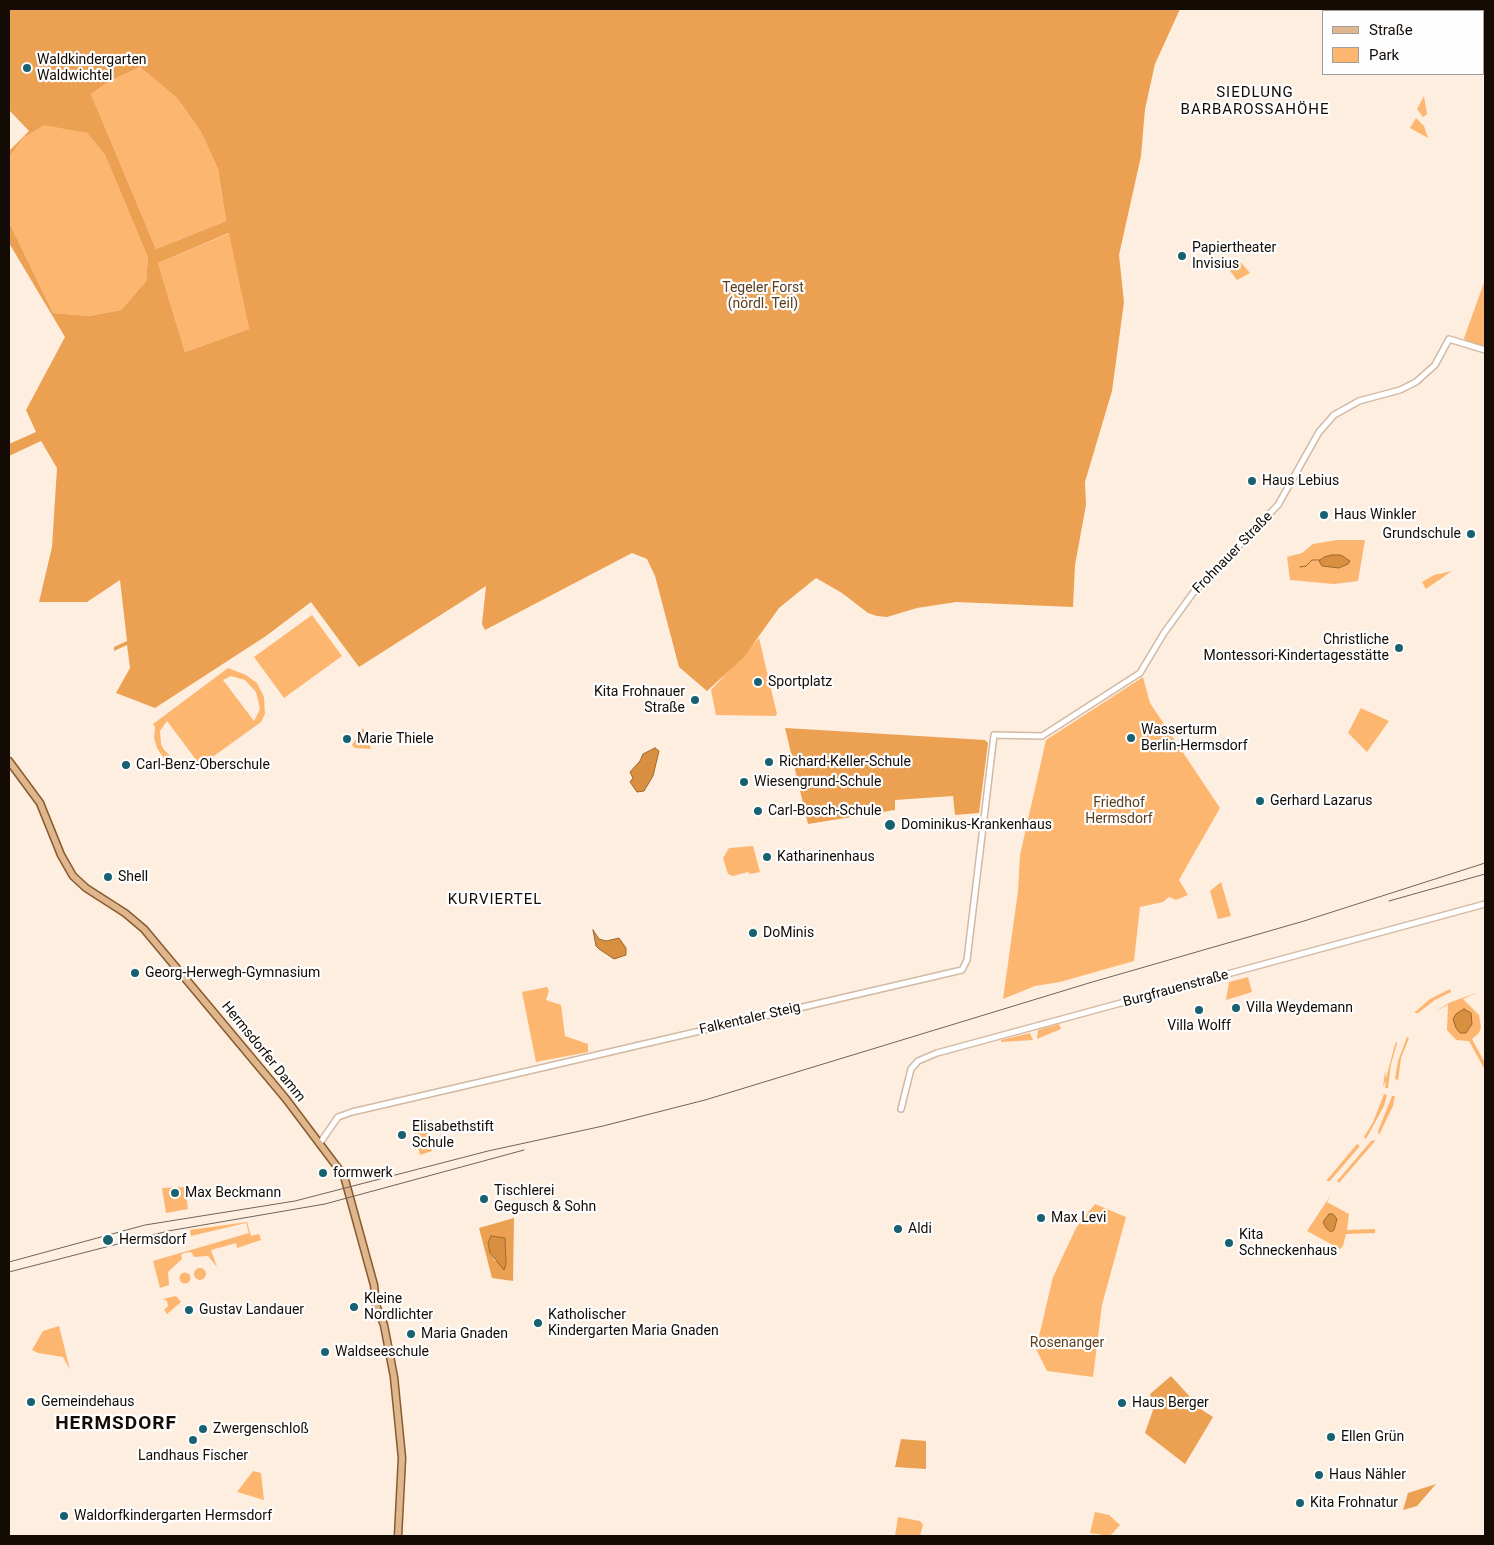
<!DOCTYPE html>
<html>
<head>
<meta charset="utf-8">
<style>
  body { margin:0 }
  #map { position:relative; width:1494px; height:1545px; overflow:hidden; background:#feeee0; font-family:Roboto,sans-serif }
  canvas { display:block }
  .frame { position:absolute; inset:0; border:10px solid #130b04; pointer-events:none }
  .legend { position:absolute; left:1322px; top:10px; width:162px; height:65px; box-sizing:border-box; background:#fefefe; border:1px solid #a09d9a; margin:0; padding:6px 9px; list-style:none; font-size:15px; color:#130b04 }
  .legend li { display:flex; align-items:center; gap:10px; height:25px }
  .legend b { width:25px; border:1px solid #a09d9a }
</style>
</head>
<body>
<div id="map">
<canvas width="1494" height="1545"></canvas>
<div class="frame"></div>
<ul class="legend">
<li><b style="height:6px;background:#dfb68d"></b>Straße</li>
<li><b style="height:14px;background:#fdb670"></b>Park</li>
</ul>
</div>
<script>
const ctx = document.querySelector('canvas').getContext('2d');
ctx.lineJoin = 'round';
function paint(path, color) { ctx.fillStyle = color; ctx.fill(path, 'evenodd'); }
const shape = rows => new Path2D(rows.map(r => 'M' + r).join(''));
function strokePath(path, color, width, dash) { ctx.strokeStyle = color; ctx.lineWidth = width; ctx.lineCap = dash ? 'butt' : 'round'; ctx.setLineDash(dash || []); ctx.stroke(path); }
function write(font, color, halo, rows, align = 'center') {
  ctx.font = font + ' Roboto,sans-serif'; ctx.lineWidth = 4.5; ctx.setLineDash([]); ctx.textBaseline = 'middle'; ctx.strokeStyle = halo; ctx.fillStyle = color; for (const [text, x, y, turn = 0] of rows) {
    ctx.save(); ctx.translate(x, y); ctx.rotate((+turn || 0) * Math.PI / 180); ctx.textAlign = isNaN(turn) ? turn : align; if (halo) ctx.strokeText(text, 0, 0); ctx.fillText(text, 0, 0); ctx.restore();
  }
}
paint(shape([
  [140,67,177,98,201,132,218,169,226,221,156,249,91,94,110,81],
  [1424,96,1427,114,1423,117,1417,109],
  [1416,118,1424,126,1428,138,1410,128],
  [44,124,87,133,105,155,148,258,146,281,121,310,89,316,53,313,9,222,9,157,23,138],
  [230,233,249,329,185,352,158,263],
  [1237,258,1250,273,1237,280,1227,267],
  [1485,280,1485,347,1466,341,1464,338],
  [1337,540,1365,540,1358,581,1334,584,1290,580,1287,557,1302,553,1313,544],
  [1452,571,1426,589,1422,582,1434,575],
  [312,615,342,656,284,698,254,657],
  [759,638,777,714,775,716,716,715,711,690],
  [228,668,246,675,257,683,264,697,265,714,261,722,196,769,189,771,176,768,165,760,157,748,154,738,155,727,153,724],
  [231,676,245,680,256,692,260,709,254,721,223,680],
  [167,721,197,761,194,764,180,765,164,750,161,744,160,731],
  [1143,677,1150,703,1220,808,1179,880,1188,895,1176,900,1169,897,1163,902,1140,907,1134,961,1060,982,1035,986,1003,999,1018,891,1020,855,1046,740],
  [1361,708,1389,721,1367,752,1348,733],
  [363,728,371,749,355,748,352,745],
  [753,846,760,872,750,874,748,872,733,876,728,874,723,858,729,848],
  [1221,882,1231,916,1218,919,1210,891],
  [1248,977,1252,992,1226,1000,1229,982],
  [547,987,549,991,546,1000,561,1005,565,1036,588,1044,588,1052,536,1062,522,992],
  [1450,989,1451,992,1435,1000,1418,1013,1414,1013,1430,999],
  [1479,992,1463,999,1479,1015,1481,1027,1479,1033,1472,1039,1485,1063,1485,1070,1469,1041,1456,1040,1447,1030,1448,1005,1434,1012,1451,1002],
  [1059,1024,1061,1029,1037,1039,1038,1030],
  [1030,1033,1033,1040,1001,1042,1001,1040],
  [1407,1037,1409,1038,1401,1058,1398,1081,1395,1078,1398,1061],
  [1396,1041,1397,1044,1391,1064,1388,1088,1385,1088,1386,1081,1383,1087,1385,1071,1386,1078],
  [1384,1094,1387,1095,1384,1106,1366,1139,1364,1137,1373,1122],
  [1392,1096,1395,1096,1393,1106,1379,1135,1378,1131],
  [426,1126,432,1151,420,1155,414,1129],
  [1376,1140,1339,1183,1337,1181,1371,1141],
  [1357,1144,1360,1146,1330,1181,1326,1181],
  [185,1187,188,1209,166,1213,162,1188],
  [1332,1193,1327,1202,1349,1214,1347,1230,1375,1229,1375,1233,1346,1234,1343,1246,1340,1249,1307,1231],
  [1095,1204,1126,1217,1102,1305,1093,1377,1047,1371,1036,1349,1053,1277,1076,1228],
  [247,1222,251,1236,259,1234,261,1240,237,1248,236,1243,211,1250,217,1267,208,1256,194,1257,191,1252,184,1253,181,1255,182,1259,168,1272,169,1285,160,1288,153,1261,249,1233,246,1223,191,1236,190,1230],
  '194 1274a6 6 0 1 1 12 0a6 6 0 1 1-12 0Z',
  '179.5 1278a5.5 5.5 0 1 1 11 0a5.5 5.5 0 1 1-11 0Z',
  [176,1296,181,1302,167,1314,164,1310,168,1306,167,1301,163,1299],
  [59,1326,70,1370,63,1357,38,1353,32,1350,43,1331],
  [253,1471,261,1473,264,1500,237,1492],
  [1095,1512,1109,1515,1120,1525,1110,1536,1090,1533],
  [898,1517,920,1521,923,1525,920,1536,895,1536]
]), '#fdb670');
paint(shape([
  [9,9,1180,9,1155,64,1145,109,1141,156,1119,255,1124,302,1112,391,1085,482,1086,505,1075,565,1073,607,956,602,917,608,887,617,877,616,868,613,842,593,816,578,779,608,744,657,707,691,679,667,655,576,647,559,632,553,485,630,482,624,486,586,359,667,311,602,266,636,155,708,116,693,130,668,127,645,114,651,114,647,127,641,120,580,87,602,39,602,52,547,57,468,41,441,9,456,9,444,36,432,26,410,65,337,9,243,9,222,53,313,89,316,121,310,146,281,148,258,105,155,87,133,44,125,23,138,9,157,9,151,29,131,9,110],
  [140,67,177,98,201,132,218,169,226,221,156,249,91,94,110,81],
  [229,233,249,329,185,352,158,263],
  [785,728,985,740,988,743,979,813,955,815,953,796,895,800,895,810,808,824],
  [514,1218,513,1281,492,1278,479,1228],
  [491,1236,498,1237,506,1244,506,1259,495,1261,490,1253,488,1243],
  [1171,1376,1202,1410,1213,1417,1185,1464,1145,1433,1153,1410,1150,1394],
  [901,1439,926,1441,926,1469,895,1467],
  [1436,1484,1417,1506,1403,1510,1408,1493]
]), '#eca052');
const water = shape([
  [1332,555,1341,555,1350,561,1348,564,1339,568,1322,566,1319,561,1324,557,1332,555],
  [655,748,659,751,653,776,644,791,637,792,630,782,633,778,630,772,640,761,643,754,655,748],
  [593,930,599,939,606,941,619,938,626,948,626,955,614,959,599,949,596,946,593,930],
  [1464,1009,1471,1013,1472,1024,1466,1033,1460,1033,1456,1028,1453,1019,1456,1014,1464,1009],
  [1329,1214,1333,1214,1337,1219,1334,1230,1331,1232,1326,1228,1323,1222,1329,1214],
  [491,1236,505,1238,506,1264,504,1270,490,1253,488,1243,491,1236]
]);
paint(water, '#d98f40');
strokePath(water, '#9e672e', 1);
strokePath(shape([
  [1300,567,1306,566,1312,560,1320,560]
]), '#9e672e', 1);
const minor = shape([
  [901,1109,911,1069,918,1061,937,1053,1485,904],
  [320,1143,338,1117,352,1112,962,970,967,960,994,735,1042,736,1140,673,1164,633,1193,593,1278,505,1319,432,1334,415,1359,401,1400,390,1416,382,1435,365,1449,339,1485,350]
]);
const major = shape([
  [9,761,40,803,61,855,73,876,86,888,125,913,144,929,286,1099,344,1176,374,1285,376,1305,384,1325,394,1377,402,1458,398,1536]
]);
strokePath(minor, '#d2b9a3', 8);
strokePath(major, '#895b2c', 9);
strokePath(minor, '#fff', 5);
strokePath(major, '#dfb68d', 6);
strokePath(shape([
  [1389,901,1485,874],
  [9,1262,145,1225,295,1201,488,1151,603,1126,705,1100,1089,983,1304,921,1485,863],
  [9,1272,168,1231,325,1204,524,1150]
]), '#6e6359', 1);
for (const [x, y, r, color] of [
  [27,68,5,"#186170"],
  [1182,256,5,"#186170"],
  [1252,481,5,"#186170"],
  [1324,515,5,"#186170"],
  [1471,534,5,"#186170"],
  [1399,648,5,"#186170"],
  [758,682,5,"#186170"],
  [695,700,5,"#186170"],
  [1131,738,5,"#186170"],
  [347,739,5,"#186170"],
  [769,762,5,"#186170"],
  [126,765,5,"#186170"],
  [744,782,5,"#186170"],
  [1260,801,5,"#186170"],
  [758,811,5,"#186170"],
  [890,825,6,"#186170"],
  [767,857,5,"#186170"],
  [108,877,5,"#186170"],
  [753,933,5,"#186170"],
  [135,973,5,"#186170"],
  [1236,1008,5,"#186170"],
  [1199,1010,5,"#186170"],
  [402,1135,5,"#186170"],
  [323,1173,5,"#186170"],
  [175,1193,5,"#186170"],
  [484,1199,5,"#186170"],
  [1041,1218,5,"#186170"],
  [898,1229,5,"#186170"],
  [108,1240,6,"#186170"],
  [1229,1243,5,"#186170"],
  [354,1307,5,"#186170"],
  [189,1310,5,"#186170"],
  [538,1323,5,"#186170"],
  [411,1334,5,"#186170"],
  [325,1352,5,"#186170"],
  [31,1402,5,"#186170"],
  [1122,1403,5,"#186170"],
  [203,1429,5,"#186170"],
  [1331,1437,5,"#186170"],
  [193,1440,5,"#186170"],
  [1319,1475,5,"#186170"],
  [1300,1503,5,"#186170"],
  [64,1516,5,"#186170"]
]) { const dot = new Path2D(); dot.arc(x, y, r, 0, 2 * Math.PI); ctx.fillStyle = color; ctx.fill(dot); strokePath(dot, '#fefefe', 2); }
write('14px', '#130b04', '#fefefe', [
  ["Waldkindergarten",37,60],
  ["Waldwichtel",37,76],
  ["Papiertheater",1192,248],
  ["Invisius",1192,264],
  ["Haus Lebius",1262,481],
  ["Haus Winkler",1334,515],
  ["Grundschule",1461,534,"right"],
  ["Christliche",1389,640,"right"],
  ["Montessori-Kindertagesstätte",1389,656,"right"],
  ["Sportplatz",768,682],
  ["Kita Frohnauer",685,692,"right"],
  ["Straße",685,708,"right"],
  ["Wasserturm",1141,730],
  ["Berlin-Hermsdorf",1141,746],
  ["Marie Thiele",357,739],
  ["Richard-Keller-Schule",779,762],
  ["Carl-Benz-Oberschule",136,765],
  ["Wiesengrund-Schule",754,782],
  ["Gerhard Lazarus",1270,801],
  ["Carl-Bosch-Schule",768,811],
  ["Dominikus-Krankenhaus",901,825],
  ["Katharinenhaus",777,857],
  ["Shell",118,877],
  ["DoMinis",763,933],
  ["Georg-Herwegh-Gymnasium",145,973],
  ["Villa Weydemann",1246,1008],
  ["Villa Wolff",1199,1026,"center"],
  ["Elisabethstift",412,1127],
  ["Schule",412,1143],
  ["formwerk",333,1173],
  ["Tischlerei",494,1191],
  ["Gegusch & Sohn",494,1207],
  ["Max Beckmann",185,1193],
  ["Max Levi",1051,1218],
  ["Aldi",908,1229],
  ["Kita",1239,1235],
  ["Schneckenhaus",1239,1251],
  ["Hermsdorf",119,1240],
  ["Kleine",364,1299],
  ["Nordlichter",364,1315],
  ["Gustav Landauer",199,1310],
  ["Katholischer",548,1315],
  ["Kindergarten Maria Gnaden",548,1331],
  ["Maria Gnaden",421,1334],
  ["Waldseeschule",335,1352],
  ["Gemeindehaus",41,1402],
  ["Haus Berger",1132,1403],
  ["Zwergenschloß",213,1429],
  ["Ellen Grün",1341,1437],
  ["Landhaus Fischer",193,1456,"center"],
  ["Haus Nähler",1329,1475],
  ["Kita Frohnatur",1310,1503],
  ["Waldorfkindergarten Hermsdorf",74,1516]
], 'left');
write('14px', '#5c3d1d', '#fefefe', [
  ["Tegeler Forst",763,288],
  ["(nördl. Teil)",763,304],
  ["Friedhof",1119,803],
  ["Hermsdorf",1119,819],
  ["Rosenanger",1067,1343]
]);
write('14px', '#130b04', '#fefefe', [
  ["Frohnauer Straße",1233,553,-46],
  ["Burgfrauenstraße",1176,989,-15],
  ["Falkentaler Steig",750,1019,-13],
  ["Hermsdorfer Damm",263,1052,51]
]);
ctx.letterSpacing = '1px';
write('15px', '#130b04', '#fefefe', [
  ["SIEDLUNG",1255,93],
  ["BARBAROSSAHÖHE",1255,110],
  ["KURVIERTEL",495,900]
]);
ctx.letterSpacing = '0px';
ctx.letterSpacing = '1px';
write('bold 19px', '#130b04', '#fefefe', [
  ["HERMSDORF",116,1424]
]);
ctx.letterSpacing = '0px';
</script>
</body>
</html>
